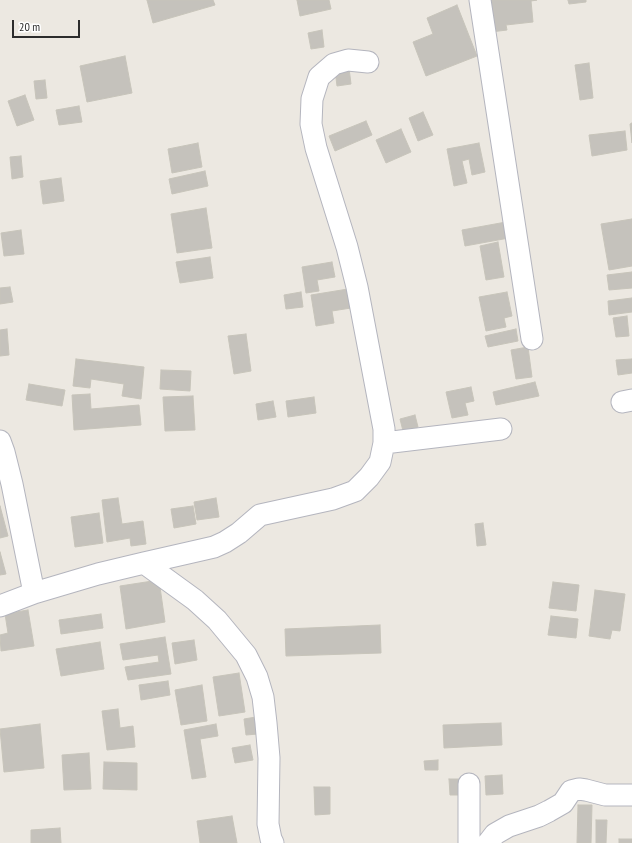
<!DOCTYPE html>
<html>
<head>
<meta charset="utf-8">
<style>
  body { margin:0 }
  #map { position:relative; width:632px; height:843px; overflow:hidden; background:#ece8e1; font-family:"PT Sans Narrow",sans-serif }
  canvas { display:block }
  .scale { position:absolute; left:12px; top:20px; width:68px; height:18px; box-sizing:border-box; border:2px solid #2c2c2c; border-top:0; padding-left:5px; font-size:12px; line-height:14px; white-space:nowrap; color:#2c2c2c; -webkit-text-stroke:3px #fff; paint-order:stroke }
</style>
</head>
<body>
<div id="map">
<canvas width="632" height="843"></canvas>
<div class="scale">20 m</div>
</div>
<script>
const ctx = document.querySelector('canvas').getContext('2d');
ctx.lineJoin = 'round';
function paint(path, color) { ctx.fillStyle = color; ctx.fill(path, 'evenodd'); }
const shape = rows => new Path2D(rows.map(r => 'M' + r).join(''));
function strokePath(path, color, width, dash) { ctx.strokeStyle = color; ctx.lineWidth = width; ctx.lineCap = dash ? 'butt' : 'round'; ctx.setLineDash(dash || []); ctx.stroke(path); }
const building = shape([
  [147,0,213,0,215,5,153,23,147,0],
  [297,0,329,0,331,9,300,16,297,0],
  [487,0,537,0,531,1,533,22,506,25,507,30,491,32,487,0],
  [568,0,586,0,586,2,569,4,568,0],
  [457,5,477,56,426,76,413,42,433,34,427,18,457,5],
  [322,30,324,47,311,49,308,33,322,30],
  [125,56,132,93,87,102,80,66,125,56],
  [589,63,593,98,580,100,575,65,589,63],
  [349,68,351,84,337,86,335,70,349,68],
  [45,80,47,98,36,99,34,81,45,80],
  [25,95,34,120,17,126,8,101,25,95],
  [79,106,82,122,59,125,56,110,79,106],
  [423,112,433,135,418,141,409,118,423,112],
  [366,121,372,135,335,151,329,136,366,121],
  [632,123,632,143,630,124,632,123],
  [401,129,411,152,386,163,376,140,401,129],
  [625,131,627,150,592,156,589,135,625,131],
  [198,143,202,167,172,173,168,149,198,143],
  [479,143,485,172,472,175,469,159,462,161,467,183,454,186,447,149,479,143],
  [21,156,23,177,12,179,10,157,21,156],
  [205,171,208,186,172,194,169,179,205,171],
  [61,178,64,201,43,204,40,181,61,178],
  [206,208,212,248,177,253,171,214,206,208],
  [632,219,632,266,609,270,601,224,632,219],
  [506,222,509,238,465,246,462,230,506,222],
  [21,230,24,254,4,256,1,233,21,230],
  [498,242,504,277,486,280,480,246,498,242],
  [210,257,213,278,180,283,176,262,210,257],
  [332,262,335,277,317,280,319,291,306,293,302,267,332,262],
  [632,272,632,288,609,290,607,275,632,272],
  [10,287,13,302,0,304,0,288,10,287],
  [348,289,351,308,332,311,334,323,316,326,311,295,348,289],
  [301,292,303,307,286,309,284,295,301,292],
  [507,292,512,316,504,318,506,327,486,331,479,297,507,292],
  [632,298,632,312,609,315,608,301,632,298],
  [627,316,629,336,616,337,613,318,627,316],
  [7,329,9,355,0,356,0,330,7,329],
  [516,329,518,341,488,347,485,336,516,329],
  [246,334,251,371,234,374,228,336,246,334],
  [528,347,532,377,516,379,511,350,528,347],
  [76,359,144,367,141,399,122,396,124,384,91,379,90,388,73,386,76,359],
  [632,359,632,373,618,375,616,360,632,359],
  [161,370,191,371,190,391,160,389,161,370],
  [535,382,539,396,496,405,493,392,535,382],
  [29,384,65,390,62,406,26,400,29,384],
  [471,387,474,401,465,403,468,415,452,418,446,392,471,387],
  [90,394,91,409,139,405,141,425,74,430,72,395,90,394],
  [193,396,195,430,165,431,163,397,193,396],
  [314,397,316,413,288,417,286,401,314,397],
  [273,401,276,417,258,420,256,404,273,401],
  [415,415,418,427,403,431,400,419,415,415],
  [118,498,122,524,143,521,146,544,131,546,130,538,107,542,102,500,118,498],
  [216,498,219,517,197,520,194,502,216,498],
  [0,506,8,536,0,538,0,506],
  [193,506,196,524,174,528,171,509,193,506],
  [99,513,103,543,75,547,71,517,99,513],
  [483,523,486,545,477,546,475,524,483,523],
  [0,552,6,574,0,575,0,552],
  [159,580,165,622,126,629,120,586,159,580],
  [553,582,579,585,576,611,549,608,553,582],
  [595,590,625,594,620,631,612,630,610,639,589,636,595,590],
  [28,610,34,646,1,651,0,635,8,633,5,614,28,610],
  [101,614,103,628,61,634,59,620,101,614],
  [551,616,578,619,576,638,548,635,551,616],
  [380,625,381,653,286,656,285,629,380,625],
  [165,637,171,674,128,680,125,667,159,662,158,655,123,660,120,644,165,637],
  [194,640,197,660,175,664,172,643,194,640],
  [100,642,104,669,61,676,56,649,100,642],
  [239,673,245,712,219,716,213,677,239,673],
  [168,681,170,695,141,700,139,685,168,681],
  [202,685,207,721,181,725,175,690,202,685],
  [118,709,120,728,133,726,135,747,107,750,102,711,118,709],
  [256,717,258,734,246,735,244,719,256,717],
  [501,723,502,745,444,748,443,725,501,723],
  [40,724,44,768,4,772,0,729,40,724],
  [216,724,218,736,200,739,206,777,192,779,184,730,216,724],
  [250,745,253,760,235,763,232,748,250,745],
  [89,753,91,789,64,790,62,755,89,753],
  [438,760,438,770,425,770,424,761,438,760],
  [104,762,137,763,137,790,103,789,104,762],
  [502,775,503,794,486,795,485,776,502,775],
  [449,779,461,779,462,795,450,795,449,779],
  [314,787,330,787,330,814,315,815,314,787],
  [578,805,592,805,591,843,577,843,578,805],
  [232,816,237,843,200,843,197,821,232,816],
  [596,820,607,820,606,843,596,843,596,820],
  [60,828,61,843,31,843,31,830,60,828],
  [619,839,632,839,632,843,619,843,619,839]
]);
paint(building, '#c5c2bc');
strokePath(building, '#c7c4ba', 1);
const minor = shape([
  [480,0,532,339],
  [622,402,632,400],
  [0,441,4,452,12,484,34,593],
  [384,443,501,429],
  [144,563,195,600,217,620,246,655,257,677,263,697,266,723,269,758,268,824,271,839,273,843],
  [0,606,34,593,98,574,144,563,201,550,214,547,225,542,239,533,260,515,333,499,355,491,369,477,380,462,384,443,384,429,357,287,347,247,316,148,311,124,312,99,319,77,334,64,348,60,368,62],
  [469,784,469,843],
  [488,843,495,834,509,826,539,816,549,811,563,803,571,791,579,789,586,790,605,795,632,795]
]);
strokePath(minor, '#b4b5be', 23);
strokePath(minor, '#fff', 21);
</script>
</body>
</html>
